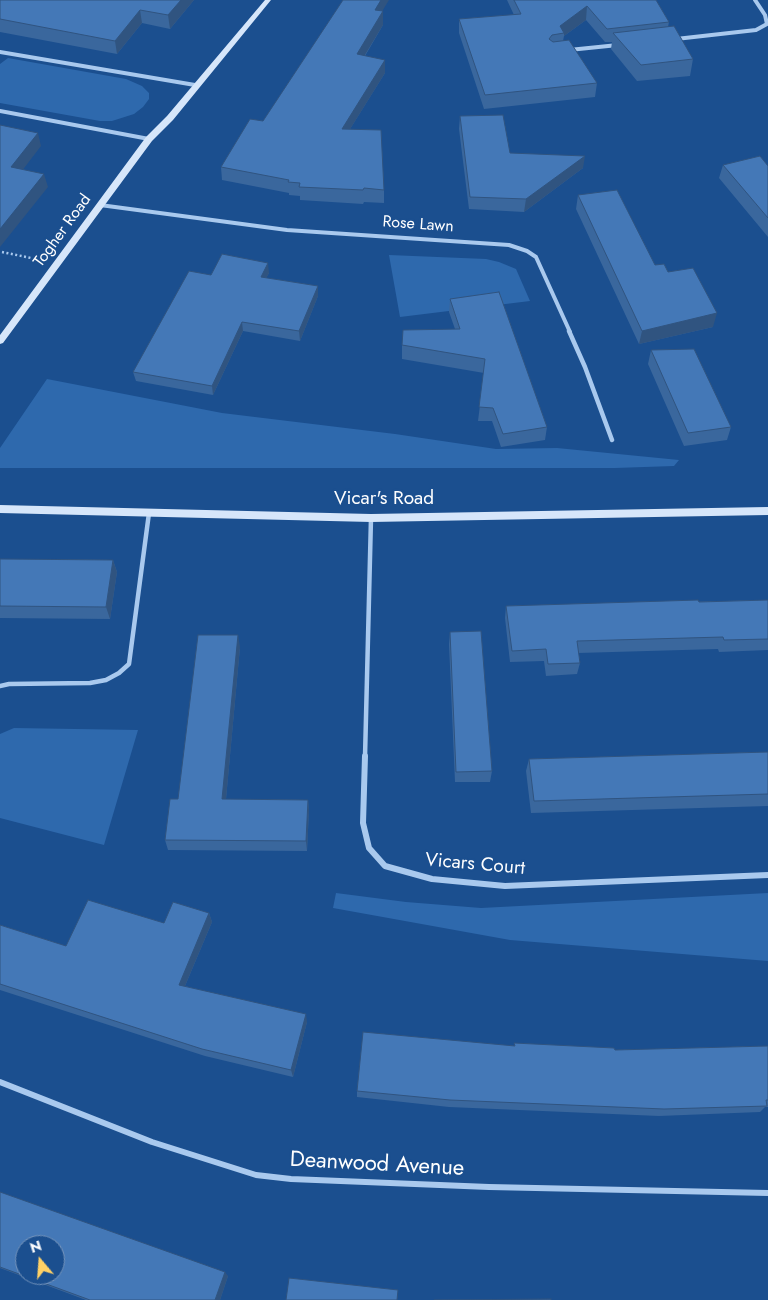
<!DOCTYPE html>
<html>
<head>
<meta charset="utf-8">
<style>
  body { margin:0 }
  #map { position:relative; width:768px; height:1300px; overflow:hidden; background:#1b4f8f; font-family:Jost,sans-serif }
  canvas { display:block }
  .north { position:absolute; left:15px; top:1235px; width:50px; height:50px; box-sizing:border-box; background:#1b4f8f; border:1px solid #7695bc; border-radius:50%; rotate:342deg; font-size:14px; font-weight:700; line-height:20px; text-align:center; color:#fff }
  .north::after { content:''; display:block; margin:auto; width:18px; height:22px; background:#ffd166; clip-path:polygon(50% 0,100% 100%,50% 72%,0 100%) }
</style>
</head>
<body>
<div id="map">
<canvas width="768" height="1300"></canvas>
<div class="north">N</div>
</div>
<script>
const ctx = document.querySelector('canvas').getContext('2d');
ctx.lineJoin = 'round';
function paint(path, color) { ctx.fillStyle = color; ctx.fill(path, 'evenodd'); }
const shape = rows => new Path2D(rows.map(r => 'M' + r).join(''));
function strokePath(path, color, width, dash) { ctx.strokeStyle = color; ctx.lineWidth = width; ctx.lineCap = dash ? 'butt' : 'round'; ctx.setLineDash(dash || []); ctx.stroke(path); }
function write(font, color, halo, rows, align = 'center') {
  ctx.font = font + ' Jost,sans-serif'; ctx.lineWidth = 4.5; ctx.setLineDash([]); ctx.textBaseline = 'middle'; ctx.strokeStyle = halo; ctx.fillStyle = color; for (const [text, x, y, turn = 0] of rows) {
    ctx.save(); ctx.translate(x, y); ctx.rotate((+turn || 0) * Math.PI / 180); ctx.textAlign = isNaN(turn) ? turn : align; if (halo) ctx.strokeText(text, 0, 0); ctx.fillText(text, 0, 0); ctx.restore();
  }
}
paint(shape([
  [8,58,126,79,142,86,149,93,149,99,143,107,134,114,112,121,100,121,0,103,0,64],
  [389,255,486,259,499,262,516,269,530,301,400,317],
  [47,379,222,413,395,434,496,449,557,448,679,460,674,466,615,468,0,468,0,448],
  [14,728,138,730,104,845,0,818,0,734],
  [336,893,406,902,481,908,768,893,768,961,510,940,333,908]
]), '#2e69ad');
strokePath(shape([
  [2,252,31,258]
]), '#a9c9ee', 2.5, [2, 2.5]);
strokePath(shape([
  [676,39,756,30,767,24,765,15,755,0],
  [569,50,618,45],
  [0,52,195,85],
  [0,111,149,139],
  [100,205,287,230,509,245,527,251,536,257,570,332]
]), '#a9c9ee', 4);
strokePath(shape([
  [569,331,585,367,612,440],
  [0,686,9,684,90,683,106,680,119,673,129,664,149,513],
  [365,757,371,518]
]), '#a9c9ee', 4.5);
strokePath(shape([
  [365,756,363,823,369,848,385,866,432,879,505,886,768,875],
  [0,1082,152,1142,256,1175,291,1179,489,1187,768,1193]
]), '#a9c9ee', 6);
paint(shape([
  [265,0,271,0,173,120,152,141,3,343,0,344,0,335,146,137,167,116,265,0],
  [0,505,371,514,768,507,768,515,371,522,0,513,0,505]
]), '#d6e6fa');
paint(shape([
  [0,0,194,0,170,29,142,23,117,54,0,32],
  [507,0,656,0,669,22,668,27,693,59,690,76,637,81,611,49,612,42,605,42,586,20,564,36,563,41,597,83,595,97,484,109,459,33,459,19,514,15],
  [382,11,383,25,365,56,385,73,350,129,384,190,384,203,364,202,363,204,300,200,300,196,289,195,289,193,222,180,221,167,263,121],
  [460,116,510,153,583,168,524,212,469,209,459,129],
  [723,165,768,166,768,237,719,178],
  [578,195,655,265,668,272,713,327,639,344,576,209],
  [269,273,266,278,318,286,318,296,300,341,243,331,213,395,136,381,133,372,211,275],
  [450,299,547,427,545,440,501,447,492,421,478,421,484,373,402,359,402,345,455,329,449,312],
  [651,350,731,427,727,440,684,446,648,364],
  [0,559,113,560,117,572,110,619,0,618],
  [768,600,768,650,719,652,718,649,578,653,580,663,577,674,546,676,544,661,510,662,505,618,506,606],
  [450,632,492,771,490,782,455,782,449,644],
  [240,647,226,799,308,800,309,810,307,851,168,850,165,840,178,799],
  [768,752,768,806,531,813,526,771,529,759],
  [209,913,212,922,185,986,307,1022,293,1077,205,1056,0,990,0,925,66,946],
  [514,1043,615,1050,768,1046,768,1107,765,1107,760,1112,659,1116,449,1107,357,1097,357,1091,514,1046],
  [0,1192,228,1276,220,1300,86,1300,0,1268]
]), '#3a679d');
paint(shape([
  [181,0,194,0,170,29,168,15],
  [381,0,389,0,375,23,375,10],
  [587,6,586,20,564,36,564,33,560,26],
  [140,10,142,23,117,54,115,41],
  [383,11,383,25,357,68,357,54],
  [385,60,385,73,342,142,342,129],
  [38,133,41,146,15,180,11,167],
  [585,156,583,168,524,212,526,199],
  [44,174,48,187,0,247,0,229],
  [268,263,269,273,262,287,261,277],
  [318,286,318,296,300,341,299,331],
  [717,313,713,327,639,344,642,331],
  [242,322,243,331,213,395,212,386],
  [113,560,117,572,110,619,106,607],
  [238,635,240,647,225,810,222,799],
  [308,800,309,810,307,851,306,841],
  [209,913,212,922,182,993,179,985],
  [306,1014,307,1022,293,1077,291,1070],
  [225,1272,228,1276,220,1300,215,1300]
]), '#305480');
const building = shape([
  [0,0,181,0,168,15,140,10,115,41,0,19,0,0],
  [343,0,381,0,375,10,383,11,357,54,385,60,342,129,381,130,384,190,364,188,363,190,299,187,300,183,288,182,289,180,221,167,250,119,263,121,343,0],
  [514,0,656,0,669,22,607,29,587,6,560,26,564,33,552,35,549,39,553,42,569,40,597,83,485,95,459,19,521,14,514,0],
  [674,26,693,59,641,65,613,33,674,26],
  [503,115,510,153,585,156,526,199,470,197,460,116,503,115],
  [0,125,38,133,11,167,44,174,0,229,0,125],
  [760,156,768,166,768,218,723,165,760,156],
  [617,190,655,265,664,264,668,272,693,268,717,313,642,331,578,195,617,190],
  [222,254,268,263,261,277,318,286,299,331,242,322,212,386,133,372,189,271,211,275,222,254],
  [499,292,547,427,503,434,493,408,479,407,485,359,402,345,403,330,460,329,450,299,499,292],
  [694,349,731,427,688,433,651,350,694,349],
  [0,559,113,560,106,607,0,606,0,559],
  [698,600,699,602,768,600,768,639,724,640,723,637,577,641,580,663,548,664,546,649,512,651,506,606,698,600],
  [481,631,492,771,456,772,450,632,481,631],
  [198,635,238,635,222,799,308,800,306,841,165,840,170,799,178,799,198,635],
  [768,752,768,794,534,801,529,759,768,752],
  [88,900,164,923,173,902,209,913,179,985,306,1014,291,1070,202,1049,0,984,0,925,66,946,88,900],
  [363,1032,515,1046,514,1043,614,1048,615,1050,768,1046,768,1100,766,1100,767,1106,664,1109,450,1100,357,1091,363,1032],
  [0,1192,225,1272,215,1300,90,1300,0,1267,0,1192],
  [25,1245,55,1245,55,1275,25,1275,25,1245],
  [289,1278,398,1290,397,1300,286,1300,289,1278],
  [551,1299,551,1300,434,1300,551,1299]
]);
paint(building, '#4478b7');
strokePath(building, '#305480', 1);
write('16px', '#fff', '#1b4f8f', [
  ["Rose Lawn",418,225,4],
  ["Togher Road",63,231,-54]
]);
write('19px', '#fff', '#1b4f8f', [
  ["Vicar's Road",384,499],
  ["Vicars Court",475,865,5]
]);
write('22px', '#fff', '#1b4f8f', [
  ["Deanwood Avenue",377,1165,3]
]);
</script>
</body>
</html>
